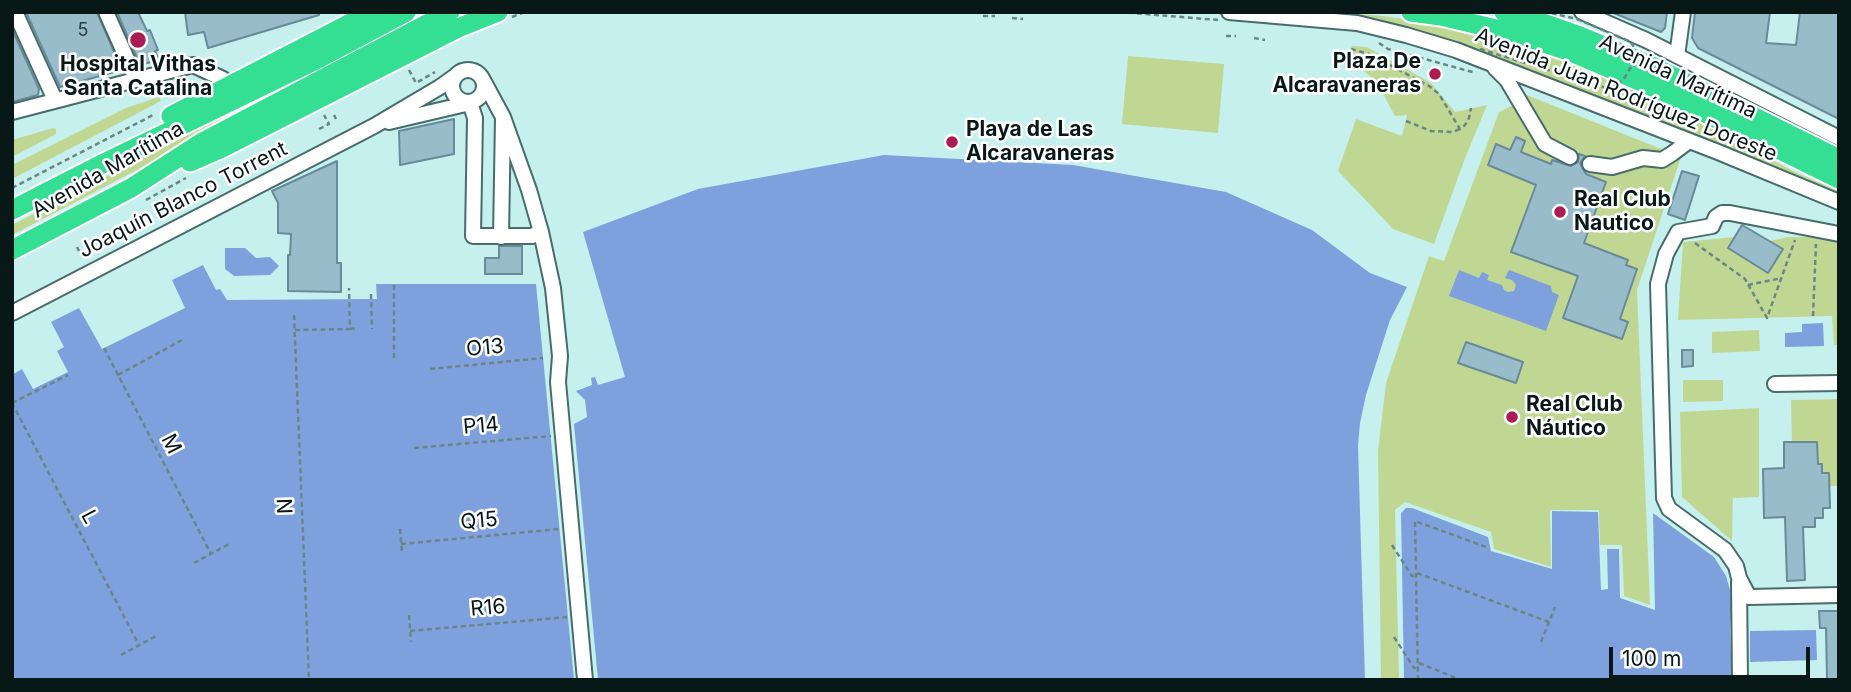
<!DOCTYPE html>
<html>
<head>
<meta charset="utf-8">
<style>
  body { margin:0 }
  #map { position:relative; width:1851px; height:692px; overflow:hidden; background:#c6f0ed; font-family:Inter,sans-serif }
  canvas { display:block }
  .frame { position:absolute; inset:0; border:14px solid #081817; pointer-events:none }
  .scale { position:absolute; left:1609px; top:647px; width:201px; height:32px; box-sizing:border-box; border:4px solid #081817; border-top:0; padding-left:9px; font-size:21px; line-height:24px; white-space:nowrap; color:#081817; -webkit-text-stroke:5px #fff; paint-order:stroke }
</style>
</head>
<body>
<div id="map">
<canvas width="1851" height="692"></canvas>
<div class="frame"></div>
<div class="scale">100 m</div>
</div>
<script>
const ctx = document.querySelector('canvas').getContext('2d');
ctx.lineJoin = 'round';
function paint(path, color) { ctx.fillStyle = color; ctx.fill(path, 'evenodd'); }
const shape = rows => new Path2D(rows.map(r => 'M' + r).join(''));
function strokePath(path, color, width, dash) { ctx.strokeStyle = color; ctx.lineWidth = width; ctx.lineCap = dash ? 'butt' : 'round'; ctx.setLineDash(dash || []); ctx.stroke(path); }
function write(font, color, halo, rows, align = 'center') {
  ctx.font = font + ' Inter,sans-serif'; ctx.lineWidth = 5; ctx.setLineDash([]); ctx.textBaseline = 'middle'; ctx.strokeStyle = halo; ctx.fillStyle = color; for (const [text, x, y, turn = 0] of rows) {
    ctx.save(); ctx.translate(x, y); ctx.rotate((+turn || 0) * Math.PI / 180); ctx.textAlign = isNaN(turn) ? turn : align; if (halo) ctx.strokeText(text, 0, 0); ctx.fillText(text, 0, 0); ctx.restore();
  }
}
paint(shape([
  [1297,12,1335,12,1383,16,1460,28,1551,52,1673,108,1797,173,1839,191,1839,194,1499,58,1433,35,1389,24],
  [1352,46,1367,47,1431,83,1455,112,1487,105,1464,161,1434,244,1393,229,1338,171,1356,119,1402,136,1407,115,1395,116,1376,81,1349,59],
  [1128,56,1224,64,1218,133,1122,124],
  [267,94,269,96,179,148,12,235,12,225],
  [1527,95,1681,157,1637,290,1650,605,1624,596,1622,545,1600,545,1599,510,1550,510,1551,567,1494,549,1491,532,1405,502,1395,510,1399,680,1381,680,1378,451,1386,383,1429,256,1444,261,1499,112,1519,102],
  [159,97,161,101,12,179,12,165,126,108],
  [53,128,56,129,56,134,12,157,12,140],
  [1735,237,1728,248,1767,273,1783,249,1770,241,1788,237,1808,237,1829,238,1839,243,1839,345,1834,345,1832,316,1678,320,1683,242],
  [1759,330,1760,351,1712,353,1712,332],
  [1683,380,1723,380,1723,401,1683,402],
  [1839,399,1839,486,1830,486,1829,473,1822,473,1818,464,1817,442,1792,442,1791,400],
  [1759,408,1759,497,1733,498,1732,541,1682,497,1680,412]
]), '#c0d794');
paint(shape([
  [884,155,1073,165,1226,192,1312,230,1370,273,1407,287,1390,320,1366,395,1360,423,1358,446,1365,680,598,680,574,424,587,417,585,400,576,391,592,385,591,378,595,377,598,385,625,377,583,232,698,189],
  [225,248,245,248,256,258,270,257,279,266,270,275,234,276,225,269],
  [203,265,216,290,220,289,227,300,377,299,376,284,536,284,574,680,12,680,12,375,22,369,33,389,68,372,57,351,64,347,51,322,79,308,102,349,185,308,172,280],
  [1459,270,1479,278,1482,272,1489,275,1487,280,1502,285,1504,290,1508,292,1514,291,1516,285,1512,280,1505,278,1509,270,1551,286,1552,292,1559,295,1546,331,1449,296],
  [1823,323,1824,346,1785,347,1785,333,1802,332,1802,324],
  [1406,508,1412,508,1488,537,1491,551,1552,569,1552,511,1598,512,1601,590,1608,589,1607,549,1619,549,1620,598,1655,610,1653,513,1714,557,1726,576,1732,597,1730,628,1732,680,1404,680,1401,513],
  [1816,630,1817,660,1750,662,1750,631]
]), '#7ea1de');
const building = shape([
  [26,12,97,12,122,70,60,87,26,12],
  [117,12,138,12,147,31,150,30,158,50,155,51,159,60,140,65,117,12],
  [185,12,319,12,319,15,208,48,204,32,188,35,185,12],
  [1611,12,1667,12,1665,28,1661,32,1611,12],
  [1695,12,1770,12,1766,43,1796,45,1800,12,1839,12,1839,119,1698,48,1692,38,1695,12],
  [12,29,39,89,38,95,12,102,12,29],
  [454,119,454,154,400,165,399,131,454,119],
  [1516,137,1525,141,1521,152,1551,164,1552,160,1571,166,1578,162,1579,154,1585,156,1580,163,1584,171,1586,174,1606,182,1584,243,1628,260,1626,265,1637,269,1620,319,1628,322,1622,339,1563,318,1578,276,1511,252,1536,185,1488,165,1496,144,1510,150,1516,137],
  [337,161,337,263,341,263,341,292,288,291,288,255,290,255,291,234,278,233,278,203,272,191,337,161],
  [1682,171,1699,176,1685,220,1668,214,1682,171],
  [1742,225,1783,249,1768,273,1728,248,1742,225],
  [499,246,522,246,522,274,485,274,485,258,499,258,499,246],
  [1466,342,1523,362,1516,383,1458,363,1466,342],
  [1682,350,1693,350,1693,366,1682,367,1682,350],
  [1784,442,1817,442,1818,464,1822,464,1822,473,1829,473,1830,508,1823,508,1823,518,1815,518,1815,527,1803,527,1805,580,1787,581,1785,517,1764,518,1763,469,1784,468,1784,442],
  [1819,611,1839,611,1839,680,1827,680,1826,628,1820,628,1819,611]
]);
paint(building, '#99bccb');
strokePath(building, '#698a99', 2);
const minor = shape([
  [15,12,55,100],
  [106,12,136,79],
  [1229,12,1357,23,1406,35,1456,50,1718,152,1839,202],
  [1582,12,1646,40,1839,138],
  [1677,56,1683,12],
  [1495,68,1507,80,1545,144,1570,157],
  '452 86a16 16 0 1 1 32 0a16 16 0 1 1-32 0Z',
  [483,80,503,117,501,237],
  [12,112,193,65,223,79],
  [503,117,529,190,541,232,553,288,560,356,558,382,585,680],
  [389,122,470,103,475,118,473,236,532,236,541,232],
  [1590,164,1612,167,1643,158,1662,160,1673,153,1689,141],
  [1839,234,1730,213,1722,213,1716,217,1712,226,1678,232,1666,254,1658,284,1664,498,1669,509,1725,550,1736,566,1739,578,1749,597,1839,595],
  [12,313,374,126,440,87,454,77],
  [1775,384,1839,383],
  [1739,582,1740,680]
]);
const highway = shape([
  [1411,12,1441,16,1517,34,1571,52,1644,83,1839,179],
  [1504,12,1523,16,1580,36,1650,65,1839,159],
  [171,116,372,12],
  [190,162,222,148,458,28,498,12],
  [12,210,98,166,314,61,406,12],
  [12,250,131,188,201,143,450,12]
]);
strokePath(minor, '#476d6b', 18);
strokePath(highway, '#fff', 23);
strokePath(shape([
  [1120,12,1218,20],
  [983,16,995,16],
  [512,17,525,12],
  [1012,18,1023,19],
  [1226,36,1236,36],
  [1254,38,1265,40],
  [1379,43,1388,49,1476,73],
  [1351,49,1369,54,1429,86,1439,94,1460,129,1465,125,1469,118,1471,108],
  [409,70,416,83,435,72],
  [334,115,336,119],
  [1406,121,1431,131,1453,132,1460,129],
  [319,129,329,124,324,115],
  [206,181,208,185],
  [12,188,155,114],
  [146,200,186,178],
  [1695,243,1745,279,1767,318,1795,240],
  [77,247,79,251],
  [1748,285,1782,278],
  [371,294,372,329],
  [294,315,309,680],
  [1813,316,1816,244],
  [350,329,358,328],
  [295,330,350,329,349,288],
  [104,348,211,554],
  [394,358,394,284],
  [430,369,543,358],
  [118,375,182,340],
  [12,403,139,645],
  [12,403,68,375],
  [414,448,551,436],
  [400,529,402,553],
  [401,544,559,529],
  [1392,545,1412,576,1416,576],
  [194,563,229,544],
  [1417,573,1549,622],
  [409,615,411,642],
  [410,631,567,617],
  [1394,637,1414,668,1418,668],
  [1541,642,1555,607],
  [121,655,158,635],
  [1419,663,1461,680],
  [1418,680,1415,521,1489,548]
]), '#698684', 2.5, [5, 3.5]);
strokePath(minor, '#fff', 14);
strokePath(highway, '#34de92', 19);
strokePath(shape([
  [1480,49,1606,88,1616,86,1625,77,1631,67,1634,55,1633,45,1629,41,1577,19,1546,12]
]), '#698684', 2.5, [5, 3.5]);
for (const [x, y, r, color] of [
  [138,40,9,"#ac1c54"],
  [1435,74,7,"#ac1c54"],
  [952,142,7,"#ac1c54"],
  [1560,212,7,"#ac1c54"],
  [1512,417,7,"#ac1c54"]
]) { const dot = new Path2D(); dot.arc(x, y, r, 0, 2 * Math.PI); ctx.fillStyle = color; ctx.fill(dot); strokePath(dot, '#fff', 2.5); }
write('18px', '#2c4144', null, [
  ["5",83,31]
]);
write('bold 21px', '#081817', '#fff', [
  ["Plaza De",1421,62,"right"],
  ["Alcaravaneras",1421,86,"right"],
  ["Hospital Vithas",138,65,"center"],
  ["Santa Catalina",138,89,"center"],
  ["Playa de Las",966,130],
  ["Alcaravaneras",966,154],
  ["Real Club",1574,200],
  ["Nautico",1574,224],
  ["Real Club",1526,405],
  ["Náutico",1526,429]
], 'left');
write('21px', '#081817', '#fff', [
  ["Avenida Marítima",1678,77,25],
  ["Avenida Juan Rodríguez Doreste",1626,95,22],
  ["Avenida Marítima",108,170,-30],
  ["Joaquín Blanco Torrent",183,200,-27],
  ["O13",485,348,-5],
  ["P14",481,426,-5],
  ["M",171,444,63],
  ["N",286,506,-92],
  ["L",89,517,62],
  ["Q15",479,521,-5],
  ["R16",488,608,-5]
]);
</script>
</body>
</html>
